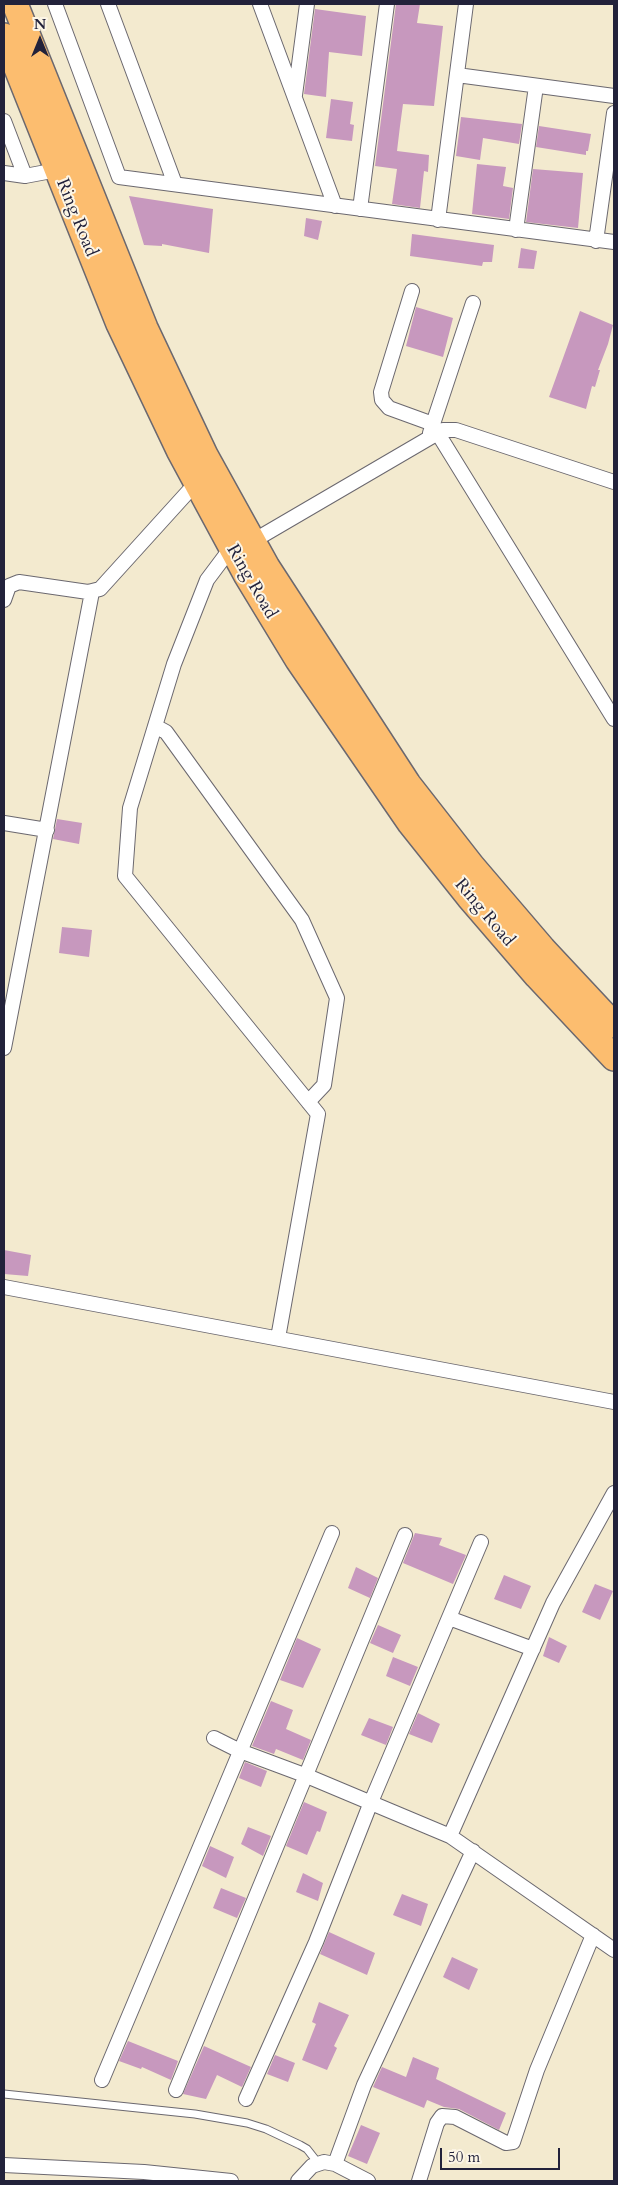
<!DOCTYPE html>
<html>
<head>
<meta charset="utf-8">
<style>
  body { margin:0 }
  #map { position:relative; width:618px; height:2185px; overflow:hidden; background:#f3eacf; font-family:Cardo,serif }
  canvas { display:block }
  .frame { position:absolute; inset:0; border:5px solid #22223b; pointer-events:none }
  .north { position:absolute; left:15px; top:15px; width:50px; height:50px; -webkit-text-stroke:4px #fcf5e5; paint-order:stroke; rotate:0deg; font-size:14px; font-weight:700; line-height:20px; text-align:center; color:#22223b }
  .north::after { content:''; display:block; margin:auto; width:18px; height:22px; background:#22223b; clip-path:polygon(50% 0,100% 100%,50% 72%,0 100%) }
  .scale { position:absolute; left:440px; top:2148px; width:120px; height:22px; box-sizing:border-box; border:2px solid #22223b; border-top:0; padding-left:6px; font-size:15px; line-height:18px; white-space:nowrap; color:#22223b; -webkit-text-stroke:4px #fcf5e5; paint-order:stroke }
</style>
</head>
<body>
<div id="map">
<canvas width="618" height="2185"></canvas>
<div class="frame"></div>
<div class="north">N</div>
<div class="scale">50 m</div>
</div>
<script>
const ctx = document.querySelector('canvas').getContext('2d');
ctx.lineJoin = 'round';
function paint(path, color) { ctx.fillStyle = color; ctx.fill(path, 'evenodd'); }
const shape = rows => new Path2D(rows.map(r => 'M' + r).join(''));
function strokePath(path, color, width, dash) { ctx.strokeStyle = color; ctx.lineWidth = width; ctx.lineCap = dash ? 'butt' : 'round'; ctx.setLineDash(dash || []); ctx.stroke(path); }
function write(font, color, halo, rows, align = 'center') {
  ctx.font = font + ' Cardo,serif'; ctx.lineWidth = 4; ctx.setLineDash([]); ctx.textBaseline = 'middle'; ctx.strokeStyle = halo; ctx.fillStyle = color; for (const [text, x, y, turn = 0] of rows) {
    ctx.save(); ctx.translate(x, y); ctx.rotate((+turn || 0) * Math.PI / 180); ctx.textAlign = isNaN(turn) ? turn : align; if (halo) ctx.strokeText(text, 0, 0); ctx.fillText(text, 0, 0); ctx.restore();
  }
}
paint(shape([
  [396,4,420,4,417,23,443,26,434,106,403,104,400,126,397,151,429,155,428,172,424,171,420,208,392,204,397,169,375,166],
  [315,9,366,16,362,56,329,52,326,97,304,94],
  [331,99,353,102,350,124,354,125,352,141,326,138],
  [461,117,522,124,519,144,483,138,480,160,456,156],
  [539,126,591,134,588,151,586,151,586,155,536,147],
  [477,164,506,167,503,186,513,188,509,219,472,214],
  [533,169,583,173,578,228,526,222],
  [129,196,213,209,209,253,162,244,162,246,144,245],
  [306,218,322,221,318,240,304,236],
  [412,234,494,245,492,262,483,262,482,266,410,256],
  [521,248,537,251,534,269,518,268],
  [416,307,453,318,443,357,406,346],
  [580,311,613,325,608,344,598,370,600,370,595,387,592,386,586,409,549,397],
  [57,819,82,823,79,844,53,839],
  [62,927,92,930,89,957,59,953],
  [4,1250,31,1255,28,1276,4,1274],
  [415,1533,442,1538,439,1545,466,1555,453,1584,403,1563],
  [356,1567,378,1578,370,1598,348,1588],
  [504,1575,531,1586,521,1609,494,1599],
  [595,1584,613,1591,600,1620,582,1612],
  [378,1625,401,1635,393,1653,370,1643],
  [549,1637,567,1646,559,1663,543,1656],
  [297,1638,321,1649,303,1688,280,1680],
  [393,1657,418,1667,410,1686,386,1676],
  [271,1701,293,1710,286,1729,311,1740,303,1760,276,1749,274,1754,252,1746],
  [418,1713,440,1724,432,1743,409,1734],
  [369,1718,393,1727,386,1745,361,1735],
  [245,1762,267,1771,261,1787,239,1778],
  [304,1802,327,1812,320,1832,317,1831,307,1855,286,1846],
  [248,1827,271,1836,263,1856,241,1844],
  [210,1846,234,1857,226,1878,202,1866],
  [303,1873,323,1883,318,1901,296,1892],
  [221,1888,246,1898,237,1918,213,1908],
  [402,1894,428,1904,421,1926,393,1915],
  [329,1932,375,1953,367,1975,320,1954],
  [452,1957,478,1969,469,1990,443,1977],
  [319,2002,349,2015,334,2046,337,2048,327,2070,302,2060,316,2024,312,2022],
  [128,2041,178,2061,171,2080,142,2067,141,2069,119,2061],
  [204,2046,251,2067,242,2087,217,2075,206,2099,183,2094],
  [275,2055,295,2063,288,2082,267,2074],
  [413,2057,439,2068,436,2079,506,2113,499,2130,459,2109,444,2107,427,2100,424,2108,373,2087,382,2067,406,2077],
  [361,2125,380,2133,367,2164,348,2156]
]), '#c798be');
const lane = shape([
  [4,2094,195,2114,247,2123,266,2129,300,2145,307,2149,318,2163]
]);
const street = shape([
  [55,4,119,177,614,242],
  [108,4,175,184],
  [260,4,335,206],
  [457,75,614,96],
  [295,95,307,4],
  [4,121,25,176,4,173],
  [25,176,57,170],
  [360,209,387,4],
  [438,220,466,4],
  [516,230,536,86],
  [596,241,614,113],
  [412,291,381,392,382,400,389,408,433,424],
  [437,432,614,719],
  [430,433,473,303],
  [253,541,443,430,456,430,614,482],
  [231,548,207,580,174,664,130,808,125,876,318,1114,278,1338],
  [4,600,9,586,19,582,88,592,100,589,196,483],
  [155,726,166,732,302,920,337,998,324,1085,308,1102],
  [4,823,47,830],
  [4,1048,92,592],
  [4,1287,614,1402],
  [449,1618,533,1649],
  [214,1738,240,1751,307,1776,450,1836,614,1950],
  [450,1836,553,1603,614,1493],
  [102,2080,332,1533],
  [176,2090,405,1535],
  [246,2099,316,1942,371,1802,481,1542],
  [335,2164,364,2085,473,1851],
  [4,2165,144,2172,231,2181],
  [298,2181,312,2166,324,2162,335,2164,368,2181],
  [419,2181,437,2123,442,2116,455,2117,506,2143,513,2142,537,2070,593,1935]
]);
const highway = shape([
  [15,4,145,328,205,455,267,567,408,784,472,866,543,949,614,1025],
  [4,36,119,324,179,450,247,576,298,660,410,823,469,897,537,976,614,1058]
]);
strokePath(lane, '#6b686f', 9);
strokePath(street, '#6b686f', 16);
strokePath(highway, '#6b686f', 28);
strokePath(lane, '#fff', 7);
strokePath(street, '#fff', 14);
strokePath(highway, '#fcbd6f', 25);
write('18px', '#22223b', '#fcf5e5', [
  ["Ring Road",76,218,68],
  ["Ring Road",251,582,60],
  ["Ring Road",484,913,50]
]);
</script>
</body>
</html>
